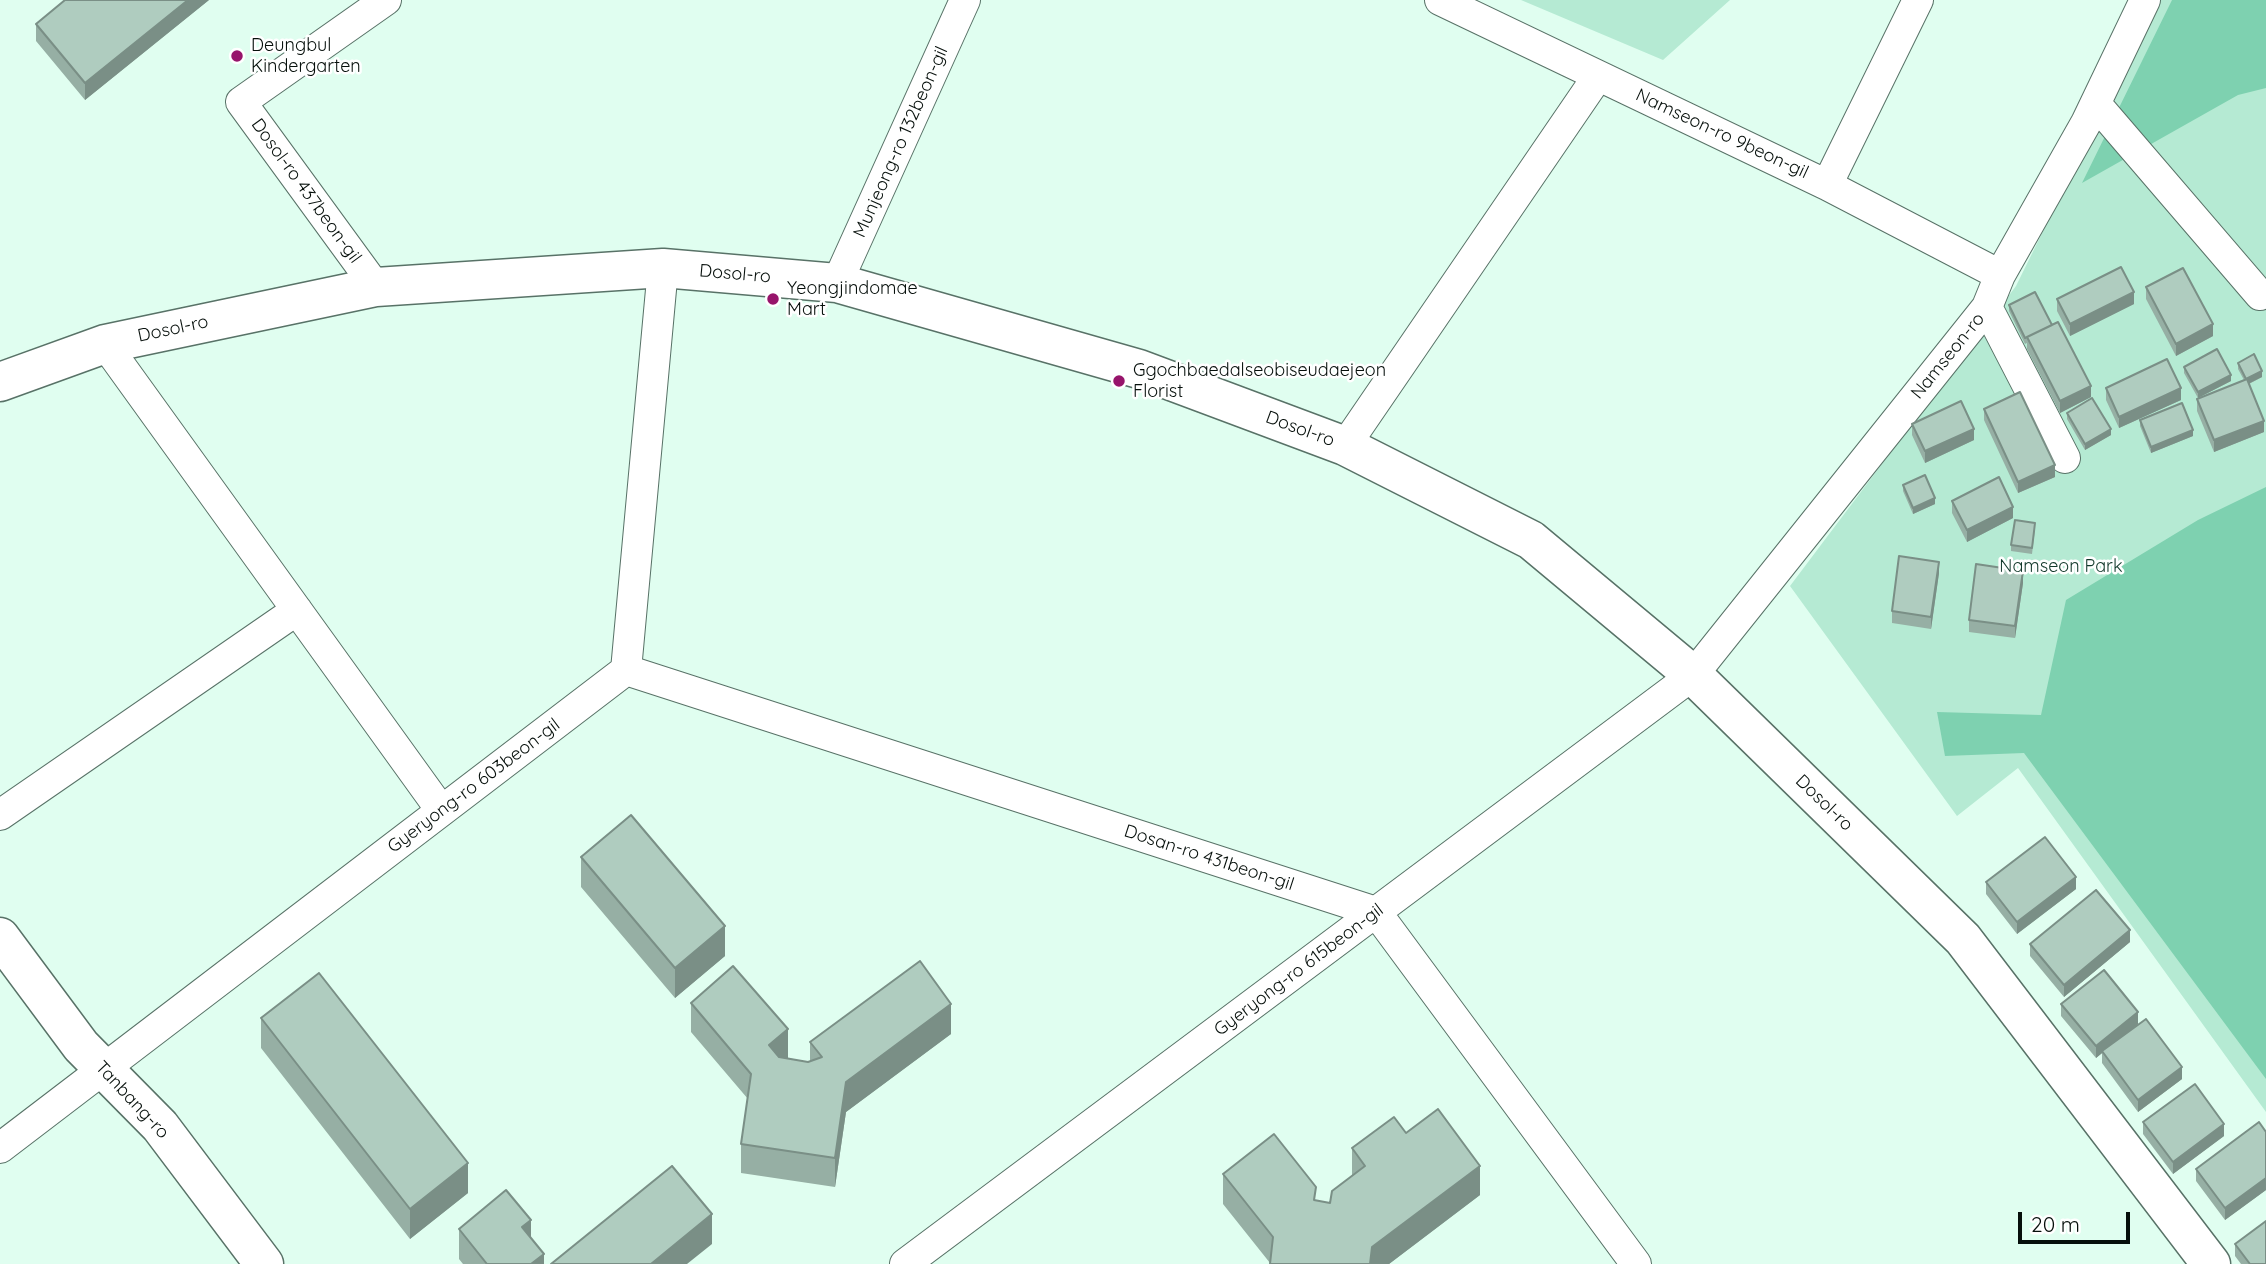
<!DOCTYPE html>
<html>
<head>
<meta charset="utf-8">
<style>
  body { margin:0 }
  #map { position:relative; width:2266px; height:1264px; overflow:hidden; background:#e0fef0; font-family:Quicksand,sans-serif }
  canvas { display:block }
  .scale { position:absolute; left:2018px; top:1212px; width:112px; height:32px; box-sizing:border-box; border:4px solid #060f0b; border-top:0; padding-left:9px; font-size:21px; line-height:24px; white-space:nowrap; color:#060f0b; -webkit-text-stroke:5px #fff; paint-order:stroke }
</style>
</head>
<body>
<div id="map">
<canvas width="2266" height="1264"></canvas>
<div class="scale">20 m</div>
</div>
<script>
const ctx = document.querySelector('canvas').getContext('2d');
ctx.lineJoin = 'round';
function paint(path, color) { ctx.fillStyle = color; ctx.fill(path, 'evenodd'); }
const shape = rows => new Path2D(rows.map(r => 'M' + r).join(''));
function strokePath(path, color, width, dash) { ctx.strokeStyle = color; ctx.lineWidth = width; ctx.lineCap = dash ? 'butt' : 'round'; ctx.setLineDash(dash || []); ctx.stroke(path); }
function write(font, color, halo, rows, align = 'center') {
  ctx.font = font + ' Quicksand,sans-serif'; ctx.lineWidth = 5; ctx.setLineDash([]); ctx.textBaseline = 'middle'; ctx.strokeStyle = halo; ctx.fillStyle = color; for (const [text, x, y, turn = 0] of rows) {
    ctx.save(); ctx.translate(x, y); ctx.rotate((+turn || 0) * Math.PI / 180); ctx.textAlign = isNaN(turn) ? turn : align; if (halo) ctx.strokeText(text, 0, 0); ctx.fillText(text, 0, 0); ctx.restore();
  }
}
paint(shape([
  [1521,0,1730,0,1663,60],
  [2157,0,2266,0,2266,1112,2018,768,1957,816,1790,586,2016,286]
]), '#b5ead3');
paint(shape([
  [2172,0,2266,0,2266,88,2238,95,2082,183],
  [2266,487,2266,1079,2024,753,1945,756,1937,712,2041,715,2066,600,2198,520]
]), '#7ed1b0');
const minor = shape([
  [1440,0,1827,185,2000,275],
  [2096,104,2260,295],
  [1827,185,1918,0],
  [837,283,965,0],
  [376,287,241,102,386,0],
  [1987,307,2065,458],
  [105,344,441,810],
  [1345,446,1598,76],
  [626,670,1376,912,1636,1264],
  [0,815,297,610],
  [0,1148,626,670,663,268],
  [905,1264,1693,675,1987,307,2000,275,2086,123,2145,0]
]);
const tertiary = shape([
  [0,382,105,344,376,287,663,268,837,283,1139,369,1345,446,1531,540,1693,675,1963,939,2211,1264],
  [0,937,81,1046,160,1126,264,1264]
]);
strokePath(minor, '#587267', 32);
strokePath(tertiary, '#587267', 41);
strokePath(minor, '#fff', 30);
strokePath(tertiary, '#fff', 38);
paint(shape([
  [209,0,85,100,36,41,36,24],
  [2146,287,2213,336,2176,356,2146,299],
  [2057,299,2134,304,2070,336,2057,311],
  [2009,305,2052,325,2091,397,2060,413,2027,349,2027,343,2025,344,2009,311],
  [2238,363,2262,377,2249,384,2264,432,2214,452,2197,411,2197,399,2244,380,2238,369],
  [2184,367,2231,381,2198,398,2184,373],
  [2106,388,2181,400,2119,428,2106,400],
  [1984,409,2055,477,2018,493,1984,420],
  [2067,413,2111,435,2085,450,2067,419],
  [2140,420,2193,436,2151,453,2140,426],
  [1912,424,1974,440,1925,463,1912,435],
  [1903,485,1935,504,1913,514,1903,491],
  [1952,501,2013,518,1967,542,1952,513],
  [2035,529,2032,554,2011,551,2011,545],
  [1939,573,1931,629,1892,623,1892,611],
  [2023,583,2015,638,1969,632,1969,620],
  [581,857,725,956,675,998,581,887],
  [1986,882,2076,889,2017,934,1986,894],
  [2130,942,2064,997,2030,956,2030,944],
  [691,1003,788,1058,808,1062,810,1061,810,1042,951,1034,846,1112,835,1187,741,1173,741,1144,748,1099,691,1032],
  [2061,1004,2138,1024,2118,1040,2182,1079,2138,1112,2102,1063,2102,1053,2096,1058,2061,1016],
  [261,1018,468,1193,410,1239,261,1048],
  [2143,1122,2224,1136,2173,1174,2143,1134],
  [2266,1132,2266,1190,2225,1220,2196,1181,2196,1169],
  [1406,1133,1480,1195,1389,1264,1270,1264,1270,1263,1223,1204,1223,1174,1316,1201,1330,1203,1352,1176,1352,1148],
  [459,1229,531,1238,544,1264,463,1264,459,1259],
  [2235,1244,2266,1264,2241,1264,2235,1256]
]), '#96afa4');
paint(shape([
  [188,0,209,0,85,100,85,83],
  [2134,292,2134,304,2070,336,2070,324],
  [2213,324,2213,336,2176,356,2176,344],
  [2262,371,2262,377,2246,385,2246,379],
  [2231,375,2231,381,2198,398,2198,392],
  [2091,386,2091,397,2060,413,2060,401],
  [2181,388,2181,400,2119,428,2119,417],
  [2264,421,2264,432,2214,452,2214,440],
  [1974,429,1974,440,1925,463,1925,451],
  [2111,429,2111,435,2085,450,2085,444],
  [2193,430,2193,436,2151,453,2151,447],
  [2055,465,2055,477,2018,493,2018,482],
  [1935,498,1935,504,1913,514,1913,508],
  [2013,507,2013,518,1967,542,1967,530],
  [1939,562,1939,573,1931,629,1931,617],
  [2023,571,2023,583,2015,638,2015,626],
  [2076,877,2076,889,2017,934,2017,922],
  [725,926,725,956,675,998,675,968],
  [2130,930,2130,942,2064,997,2064,985],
  [951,1004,951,1034,846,1112,835,1187,835,1158,846,1082],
  [2138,1012,2138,1024,2096,1058,2096,1046],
  [788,1029,788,1059,769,1075,769,1045],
  [2182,1067,2182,1079,2138,1112,2138,1100],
  [2224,1124,2224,1136,2173,1174,2173,1162],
  [468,1163,468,1193,410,1239,410,1209],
  [1480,1166,1480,1195,1389,1264,1370,1264,1372,1247],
  [2266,1178,2266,1190,2225,1220,2225,1208],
  [712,1214,712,1244,687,1264,651,1264],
  [531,1220,531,1250,522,1227],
  [544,1254,544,1264,531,1264]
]), '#7a8f86');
const building = shape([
  [65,0,188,0,85,83,36,24,65,0],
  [2121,267,2134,292,2070,324,2057,299,2121,267],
  [2183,268,2213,324,2176,344,2146,287,2183,268],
  [2035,292,2052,325,2025,338,2009,305,2035,292],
  [2058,322,2091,386,2060,401,2027,337,2058,322],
  [2217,349,2231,375,2198,392,2184,367,2217,349],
  [2254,354,2262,371,2246,379,2238,363,2254,354],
  [2167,359,2181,388,2119,417,2106,388,2167,359],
  [2247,379,2264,421,2214,440,2197,399,2247,379],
  [2020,392,2055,465,2018,482,1984,409,2020,392],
  [2092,398,2111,429,2085,444,2067,413,2092,398],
  [1961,401,1974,429,1925,451,1912,424,1961,401],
  [2182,403,2193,430,2151,447,2140,420,2182,403],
  [1925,475,1935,498,1913,508,1903,485,1925,475],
  [1999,477,2013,507,1967,530,1952,501,1999,477],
  [2015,520,2035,523,2032,548,2011,545,2015,520],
  [1899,556,1939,562,1931,617,1892,611,1899,556],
  [1976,564,2023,571,2015,626,1969,620,1976,564],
  [631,815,725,926,675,968,581,857,631,815],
  [2045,837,2076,877,2017,922,1986,882,2045,837],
  [2096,890,2130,930,2064,985,2030,944,2096,890],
  [920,961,951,1004,846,1082,835,1158,741,1144,751,1074,691,1003,733,966,788,1029,769,1045,779,1057,808,1062,822,1057,810,1042,920,961],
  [2104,970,2138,1012,2096,1046,2061,1004,2104,970],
  [319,973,468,1163,410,1209,261,1018,319,973],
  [2146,1019,2182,1067,2138,1100,2102,1051,2146,1019],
  [2195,1084,2224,1124,2173,1162,2143,1122,2195,1084],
  [1438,1109,1480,1166,1372,1247,1370,1264,1270,1264,1273,1237,1223,1174,1274,1134,1316,1187,1314,1200,1330,1203,1332,1191,1365,1166,1352,1148,1394,1117,1406,1133,1438,1109],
  [2259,1122,2266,1132,2266,1178,2225,1208,2196,1169,2259,1122],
  [672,1166,712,1214,651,1264,551,1264,672,1166],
  [506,1190,531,1220,522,1227,544,1254,531,1264,487,1264,459,1229,506,1190],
  [2266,1221,2266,1264,2250,1264,2235,1244,2266,1221]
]);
paint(building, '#afccbf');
strokePath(building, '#7a8f86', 2);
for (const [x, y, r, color] of [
  [237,56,7,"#97146b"],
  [773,299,7,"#97146b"],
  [1119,381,7,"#97146b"]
]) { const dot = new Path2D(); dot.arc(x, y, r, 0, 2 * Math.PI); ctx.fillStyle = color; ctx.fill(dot); strokePath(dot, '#fff', 2.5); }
write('18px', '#060f0b', '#fff', [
  ["Deungbul",251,46],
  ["Kindergarten",251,67],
  ["Yeongjindomae",787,289],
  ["Mart",787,310],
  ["Ggochbaedalseobiseudaejeon",1133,371],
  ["Florist",1133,392]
], 'left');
write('18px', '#060f0b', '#fff', [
  ["Namseon-ro 9beon-gil",1722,134,25],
  ["Munjeong-ro 132beon-gil",901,142,-66],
  ["Dosol-ro 437beon-gil",306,191,54],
  ["Dosol-ro",735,274,5],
  ["Dosol-ro",173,329,-12],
  ["Namseon-ro",1948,356,-51],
  ["Dosol-ro",1300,429,20],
  ["Gyeryong-ro 603beon-gil",474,786,-37],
  ["Dosol-ro",1824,803,44],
  ["Dosan-ro 431beon-gil",1209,858,18],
  ["Gyeryong-ro 615beon-gil",1299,970,-37],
  ["Tanbang-ro",132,1100,47]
]);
write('18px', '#11382a', '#fff', [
  ["Namseon Park",2061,567]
]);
</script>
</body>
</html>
